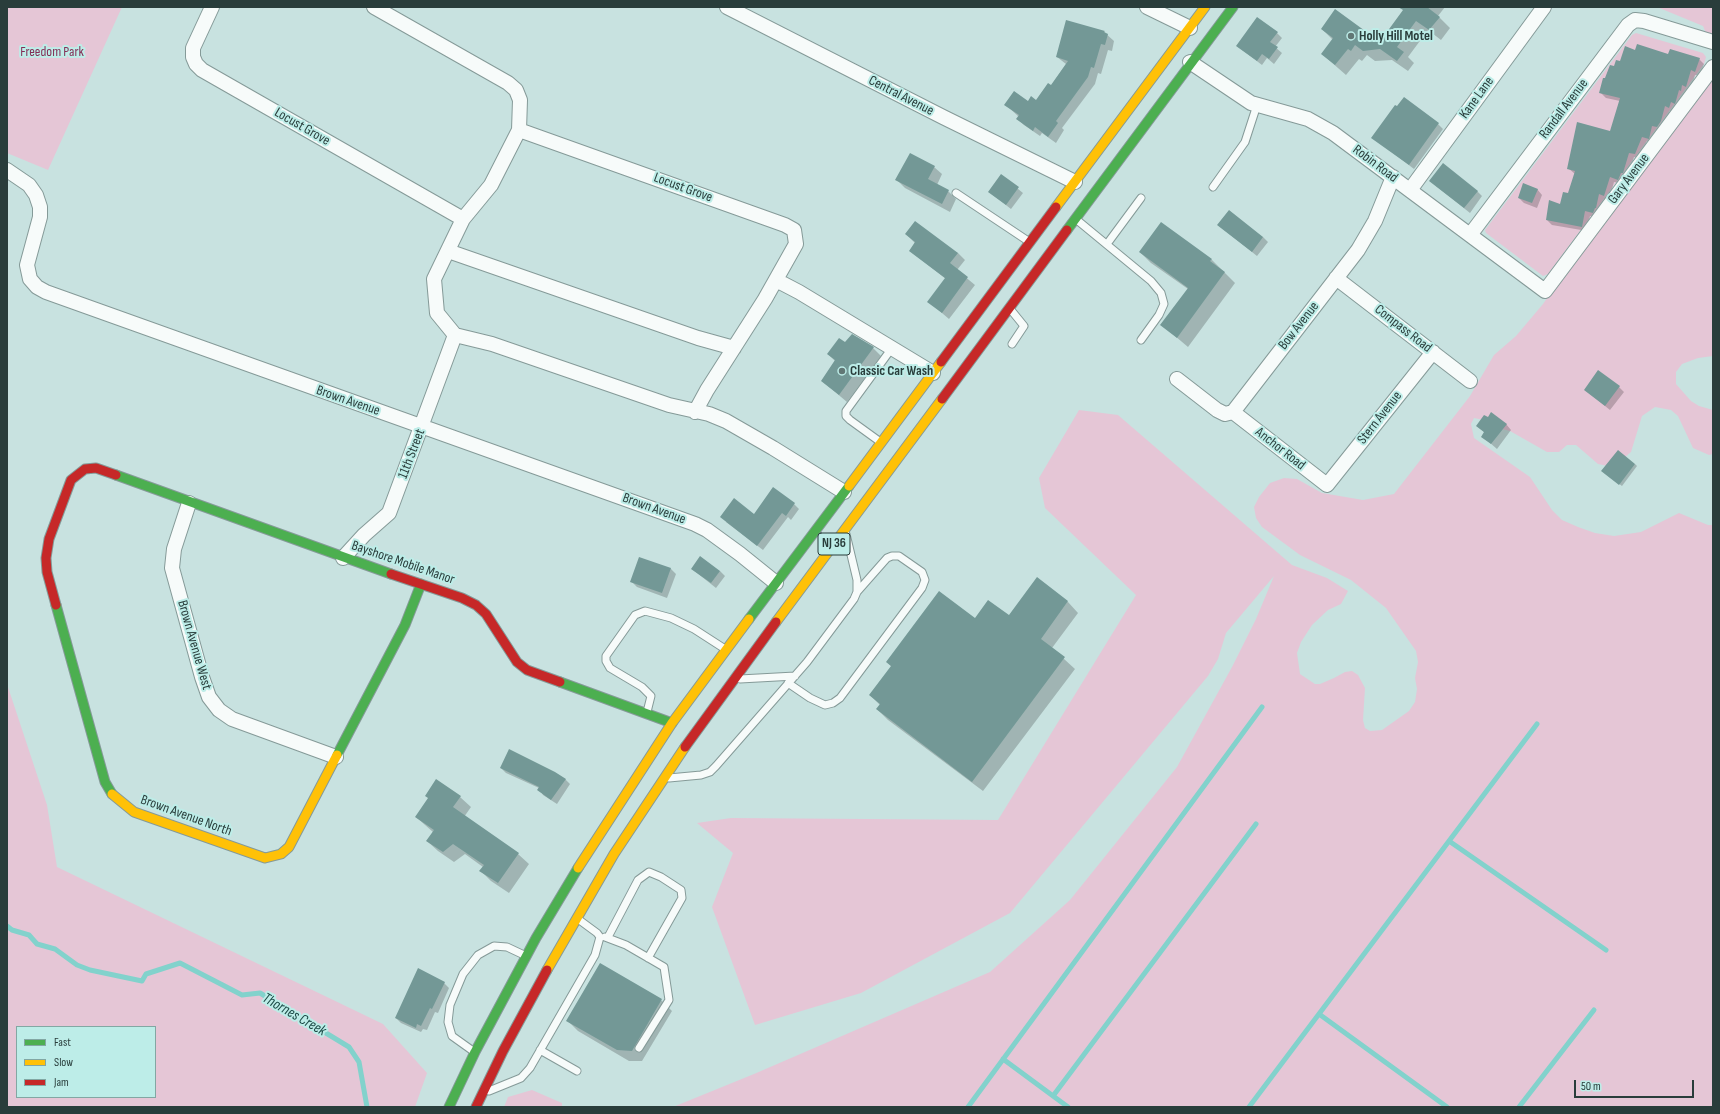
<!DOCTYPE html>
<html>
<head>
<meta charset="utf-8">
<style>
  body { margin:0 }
  #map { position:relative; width:1720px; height:1114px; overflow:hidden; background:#c8e2e0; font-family:"Sofia Sans Condensed",sans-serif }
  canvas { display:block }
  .frame { position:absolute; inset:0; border:8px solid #293d3b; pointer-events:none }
  .legend { position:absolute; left:16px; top:1026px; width:140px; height:72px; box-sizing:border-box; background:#bdede8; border:1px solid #82a7a3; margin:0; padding:5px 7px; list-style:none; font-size:12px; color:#293d3b }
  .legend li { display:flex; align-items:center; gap:8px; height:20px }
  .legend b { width:20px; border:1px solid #82a7a3 }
  .scale { position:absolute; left:1574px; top:1080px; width:120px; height:18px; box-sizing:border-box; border:2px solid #293d3b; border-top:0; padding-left:5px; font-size:12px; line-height:14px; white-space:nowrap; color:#293d3b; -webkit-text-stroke:3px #bdede8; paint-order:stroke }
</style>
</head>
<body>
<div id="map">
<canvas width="1720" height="1114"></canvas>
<div class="frame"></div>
<ul class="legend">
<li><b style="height:5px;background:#4caf50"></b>Fast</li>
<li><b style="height:5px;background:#ffc107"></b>Slow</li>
<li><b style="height:5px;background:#c62828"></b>Jam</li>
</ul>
<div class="scale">50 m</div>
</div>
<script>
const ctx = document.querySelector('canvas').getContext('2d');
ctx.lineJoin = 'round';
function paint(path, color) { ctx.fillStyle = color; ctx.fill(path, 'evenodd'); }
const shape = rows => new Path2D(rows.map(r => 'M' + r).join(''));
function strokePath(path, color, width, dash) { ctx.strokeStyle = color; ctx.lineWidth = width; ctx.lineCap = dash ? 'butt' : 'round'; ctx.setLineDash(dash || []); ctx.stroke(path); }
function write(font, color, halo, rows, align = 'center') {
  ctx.font = font + ' "Sofia Sans Condensed",sans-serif'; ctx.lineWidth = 4; ctx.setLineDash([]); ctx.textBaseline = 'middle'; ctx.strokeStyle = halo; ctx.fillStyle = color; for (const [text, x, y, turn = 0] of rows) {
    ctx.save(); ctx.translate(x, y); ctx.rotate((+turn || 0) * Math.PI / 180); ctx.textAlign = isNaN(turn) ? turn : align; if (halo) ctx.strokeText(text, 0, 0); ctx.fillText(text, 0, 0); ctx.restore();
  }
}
paint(shape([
  [7,7,122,7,48,170,7,153],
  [1657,7,1713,7,1713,50,1703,26],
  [1636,33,1703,53,1706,57,1704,64,1548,274,1543,276,1486,233,1485,230,1632,35],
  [1713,59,1713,356,1698,358,1682,364,1676,372,1676,384,1691,401,1699,406,1713,410,1713,454,1709,455,1693,448,1678,416,1671,410,1655,407,1642,416,1631,452,1613,467,1598,464,1576,445,1567,445,1559,452,1547,452,1510,431,1490,426,1484,420,1474,418,1471,424,1474,438,1530,477,1552,510,1562,520,1578,527,1595,533,1614,536,1641,532,1679,513,1708,525,1713,525,1713,1107,673,1107,754,1074,990,972,1070,900,1177,767,1232,667,1256,619,1274,576,1226,633,1218,659,1208,676,1010,913,861,993,755,1025,712,907,733,853,697,823,731,818,998,820,1136,595,1045,508,1039,478,1079,410,1118,415,1292,565,1327,578,1348,591,1341,604,1328,610,1312,625,1301,642,1297,653,1300,674,1315,684,1320,684,1334,678,1345,672,1352,671,1358,675,1365,688,1363,720,1365,728,1370,731,1382,730,1409,711,1415,702,1417,689,1415,678,1418,662,1416,651,1386,608,1351,580,1300,555,1262,527,1256,518,1254,507,1259,497,1270,483,1284,478,1297,479,1322,493,1363,500,1394,494,1470,396,1494,355,1516,336,1543,304],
  [7,684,47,805,57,867,383,1024,427,1073,415,1107,7,1107],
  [17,1027,155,1027,155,1097,17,1097],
  [532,1090,562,1103,562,1107,504,1107,508,1097]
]), '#e5c6d6');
paint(shape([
  [1406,7,1445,7,1438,16,1450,28,1441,40,1428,30,1408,57,1414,63,1408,71,1392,60,1375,61,1367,55,1362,61,1359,59,1346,75,1322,54,1333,40,1322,29,1372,37,1384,37],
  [1104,32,1114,41,1112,51,1108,50,1101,74,1098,73,1095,84,1062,128,1064,130,1056,143,1042,133,1040,136,1024,125,1018,119,1019,117,1005,104,1036,101,1051,86,1066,64,1057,57],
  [1277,33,1282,38,1275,47,1282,53,1274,64,1267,58,1262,65,1237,46],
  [1636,51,1699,59,1704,64,1700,76,1695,75,1691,91,1674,112,1670,111,1662,132,1654,143,1647,141,1640,159,1634,157,1628,178,1623,184,1614,182,1609,200,1604,199,1601,212,1598,217,1590,216,1587,231,1552,225,1547,220,1569,194,1575,174,1568,168,1611,133,1620,101,1606,98,1601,93,1615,67],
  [1438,124,1443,129,1414,169,1372,137],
  [934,167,942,174,937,185,948,191,956,199,950,212,905,188,897,180],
  [1001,175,1023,193,1011,209,989,192],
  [1436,186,1477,191,1482,196,1470,213],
  [1537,189,1542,195,1537,208,1524,203,1519,198],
  [1218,225,1263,237,1268,242,1257,256],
  [906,234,958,253,965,260,957,270,975,285,949,319,929,302,946,279,910,251,915,243],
  [1140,252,1211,259,1235,283,1188,347,1162,325,1188,289,1151,263],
  [845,344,873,348,881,356,847,402,822,381,836,362,828,354],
  [1619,387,1624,392,1610,410,1585,390],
  [1506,424,1511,430,1497,449,1482,436,1485,433,1477,426],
  [1635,464,1637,466,1622,486,1605,473],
  [794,504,799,509,791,520,788,517,763,550,726,522],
  [640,558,671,569,676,574,667,598,637,587,632,582],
  [692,569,720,571,725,576,716,588],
  [1037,579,1068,602,1078,613,1052,648,1075,669,983,791,888,720,877,709,880,705,870,695,892,667,887,662,975,619,1009,616],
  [501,768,565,779,570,784,557,804,543,795,539,788,506,773],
  [460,797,471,807,464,817,518,854,529,864,509,893,491,881,481,871,483,867,465,854,454,862,438,851,427,841,433,832,416,817],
  [444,983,449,988,438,1013,435,1012,427,1030,423,1029,421,1032,401,1023,396,1018],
  [661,1000,672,1011,642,1061,629,1061,578,1031,568,1021]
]), '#0003');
strokePath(shape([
  [1449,841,1606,950],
  [7,926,12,930,29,935,37,944,55,949,77,965,90,970,142,981,146,974,180,963,242,995,260,993,349,1047,359,1062,367,1107],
  [1319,1014,1447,1107],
  [1003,1059,1068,1107],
  [1053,1096,1256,824],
  [968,1107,1262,707],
  [1249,1107,1537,724],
  [1519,1107,1594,1010]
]), '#82d2cc', 5);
paint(shape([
  [1398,7,1427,7,1440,17,1429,30,1416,21,1397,47,1404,52,1397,61,1380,49,1363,51,1355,45,1351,51,1348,49,1335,65,1321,54,1333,38,1321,29,1335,9,1372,36,1384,36,1403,10],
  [1257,17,1278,32,1270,42,1278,47,1269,59,1262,54,1257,61,1236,46],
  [1066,20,1105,31,1104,32,1108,34,1105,45,1101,44,1094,68,1091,67,1088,77,1056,121,1058,123,1048,137,1035,127,1033,131,1016,119,1019,115,1004,105,1014,91,1028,101,1031,96,1036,100,1048,83,1051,85,1068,61,1056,57],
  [1637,44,1668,54,1670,49,1700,58,1695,72,1691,70,1686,87,1682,85,1681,91,1679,90,1675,104,1671,102,1669,108,1665,106,1661,121,1657,127,1652,126,1649,139,1642,137,1635,154,1629,153,1623,173,1621,173,1618,180,1610,177,1604,196,1599,194,1596,208,1595,208,1593,213,1585,211,1582,227,1546,220,1549,200,1560,204,1563,192,1568,193,1575,171,1567,169,1577,122,1610,131,1620,98,1599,93,1603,78,1605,78,1610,65,1614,66,1616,60,1620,61,1625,46,1635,50],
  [1404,97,1439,123,1409,165,1371,138,1395,105,1397,106],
  [910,153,935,166,928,179,949,190,942,204,895,180],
  [1443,163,1478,191,1464,208,1429,181],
  [1001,174,1019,187,1006,205,988,192],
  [1523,183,1538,189,1532,203,1518,198],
  [1229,210,1263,237,1252,252,1217,225],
  [915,221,958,253,950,263,968,277,942,313,927,302,945,278,909,251,915,242,905,234],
  [1161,222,1212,259,1210,261,1225,272,1177,338,1160,325,1188,288,1139,252],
  [852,334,874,347,839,395,821,381,835,360,827,354,839,338,845,342],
  [1598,370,1620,386,1605,406,1584,390],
  [1491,412,1507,424,1491,444,1481,437,1484,432,1476,426,1484,415,1488,417],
  [1618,450,1635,464,1619,485,1601,471],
  [773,487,795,503,786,516,782,513,757,546,720,517,734,498,754,514],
  [700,556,720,571,711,583,691,569],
  [639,557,671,568,662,593,630,582],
  [1037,577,1068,601,1041,639,1065,657,972,782,876,709,880,704,869,695,891,666,886,662,939,591,975,618,988,600,1009,615],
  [509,749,555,772,566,779,551,800,537,790,539,787,500,768],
  [436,779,461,796,453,807,519,853,498,883,479,871,484,865,453,844,443,852,426,841,434,830,415,817,428,798,425,796],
  [600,963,662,999,632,1051,617,1050,566,1021],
  [418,968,445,982,432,1009,430,1008,421,1026,417,1024,416,1028,395,1018]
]), '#739896');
const lane = shape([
  [1213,187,1245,142,1257,105],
  [956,193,1028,241],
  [1077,220,1151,281,1161,293,1164,304,1159,315,1141,340],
  [1107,244,1141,198],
  [1011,310,1024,326,1012,344],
  [879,441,850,420,846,416,846,411,892,348],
  [740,679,795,676],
  [788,683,810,698,825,705,833,703,840,698,922,588,925,580,922,572,899,556,892,556,887,558,857,592],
  [647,712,651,696,642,687,610,668,606,661,606,656,635,615,645,611,671,618,694,629,725,649],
  [669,778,701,775,710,772,716,766,807,662,854,599,857,592,857,580,846,534],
  [605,937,626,945,664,967,669,1000,639,1048],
  [608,937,638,880,649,872,661,877,681,890,682,898,648,958],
  [540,1050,577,1071],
  [473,1051,452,1036,448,1022,450,1005,463,974,478,955,494,946,507,947,524,955],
  [489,1091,521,1078,530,1068,595,955,600,937,597,933,578,919]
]);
const street = shape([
  [212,7,193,48,193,57,196,64,202,70,463,219],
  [374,7,508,83,516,90,520,100,519,130,491,185,463,219,434,279,437,313,455,335,492,344,669,405,709,414,726,421,773,448,844,492],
  [727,7,943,117,1075,182],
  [1147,7,1190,28],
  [1190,62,1251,103,1308,119,1333,133,1545,291,1713,67],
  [519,130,785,225,794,230,796,244,765,299,707,390,695,412],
  [7,170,29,185,36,195,40,207,40,217,27,265,30,279,37,287,46,292,695,524,707,530,740,554,776,583],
  [1410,190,1544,7],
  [1470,235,1628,25,1635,20,1644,21,1713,42],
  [448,251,698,338,734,348],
  [1336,278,1470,381],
  [776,280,799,292,933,373],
  [1177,379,1217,410,1225,414,1233,412,1358,250,1375,221,1393,177],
  [1233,412,1327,485,1433,352],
  [189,503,174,549,172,568,202,677,209,697,219,710,232,719,336,757],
  [343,558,364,535,389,513,455,335]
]);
const fast = shape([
  [1067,230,1233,7],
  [116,475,391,574],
  [56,605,105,782,112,794],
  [749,619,849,486],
  [560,682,672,723],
  [337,755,405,625,421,584],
  [449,1107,475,1052,536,938,578,868]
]);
const slow = shape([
  [1056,207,1205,7],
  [849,486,941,362],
  [776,622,942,399],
  [112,794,134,812,265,858,281,854,289,847,337,755],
  [578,868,672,723,749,619],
  [547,970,614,854,685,747]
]);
const jam = shape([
  [941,362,1056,207],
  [942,399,1067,230],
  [391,574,462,598,476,605,486,614,517,662,527,670,560,682],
  [56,605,47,572,46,558,49,539,71,480,85,469,96,468,116,475],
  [685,747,776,622],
  [476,1107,503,1051,547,970]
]);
strokePath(lane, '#859a98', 9);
strokePath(street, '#859a98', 16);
strokePath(fast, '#859a98', 11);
strokePath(slow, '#859a98', 11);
strokePath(jam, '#859a98', 11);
strokePath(lane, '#f7fbfa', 7);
strokePath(street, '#f7fbfa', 14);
strokePath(fast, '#4caf50', 9);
strokePath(slow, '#ffc107', 9);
strokePath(jam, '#c62828', 9);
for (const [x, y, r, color] of [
  [1351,36,4,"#617775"],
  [842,371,4,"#617775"]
]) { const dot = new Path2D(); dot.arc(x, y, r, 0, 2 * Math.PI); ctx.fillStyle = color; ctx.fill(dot); strokePath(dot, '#bdede8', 1.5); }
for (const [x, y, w] of [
  [834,544,32]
]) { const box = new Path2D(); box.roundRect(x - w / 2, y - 11, w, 22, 3); ctx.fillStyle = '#bdede8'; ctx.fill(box); strokePath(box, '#293d3b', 1); }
write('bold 13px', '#293d3b', null, [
  ["NJ 36",834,544]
]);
write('bold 14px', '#293d3b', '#bdede8', [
  ["Holly Hill Motel",1359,36],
  ["Classic Car Wash",850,371]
], 'left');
write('14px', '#842d55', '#bdede8', [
  ["Freedom Park",52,52]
]);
write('14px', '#293d3b', '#bdede8', [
  ["Central Avenue",901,96,27],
  ["Kane Lane",1477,98,-54],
  ["Randall Avenue",1564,109,-53],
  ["Locust Grove",302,127,30],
  ["Robin Road",1375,164,37],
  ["Gary Avenue",1629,179,-53],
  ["Locust Grove",683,188,20],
  ["Bow Avenue",1299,326,-52],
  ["Compass Road",1403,329,38],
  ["Brown Avenue",348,401,19],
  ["Stern Avenue",1380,418,-52],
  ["Anchor Road",1280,449,38],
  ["11th Street",412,454,-69],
  ["Brown Avenue",654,509,20],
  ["Bayshore Mobile Manor",403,563,19],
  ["Brown Avenue West",194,645,74],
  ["Brown Avenue North",186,816,20]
]);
write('italic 15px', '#1b4a46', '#bdede8', [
  ["Thornes Creek",294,1015,30]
]);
</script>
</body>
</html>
